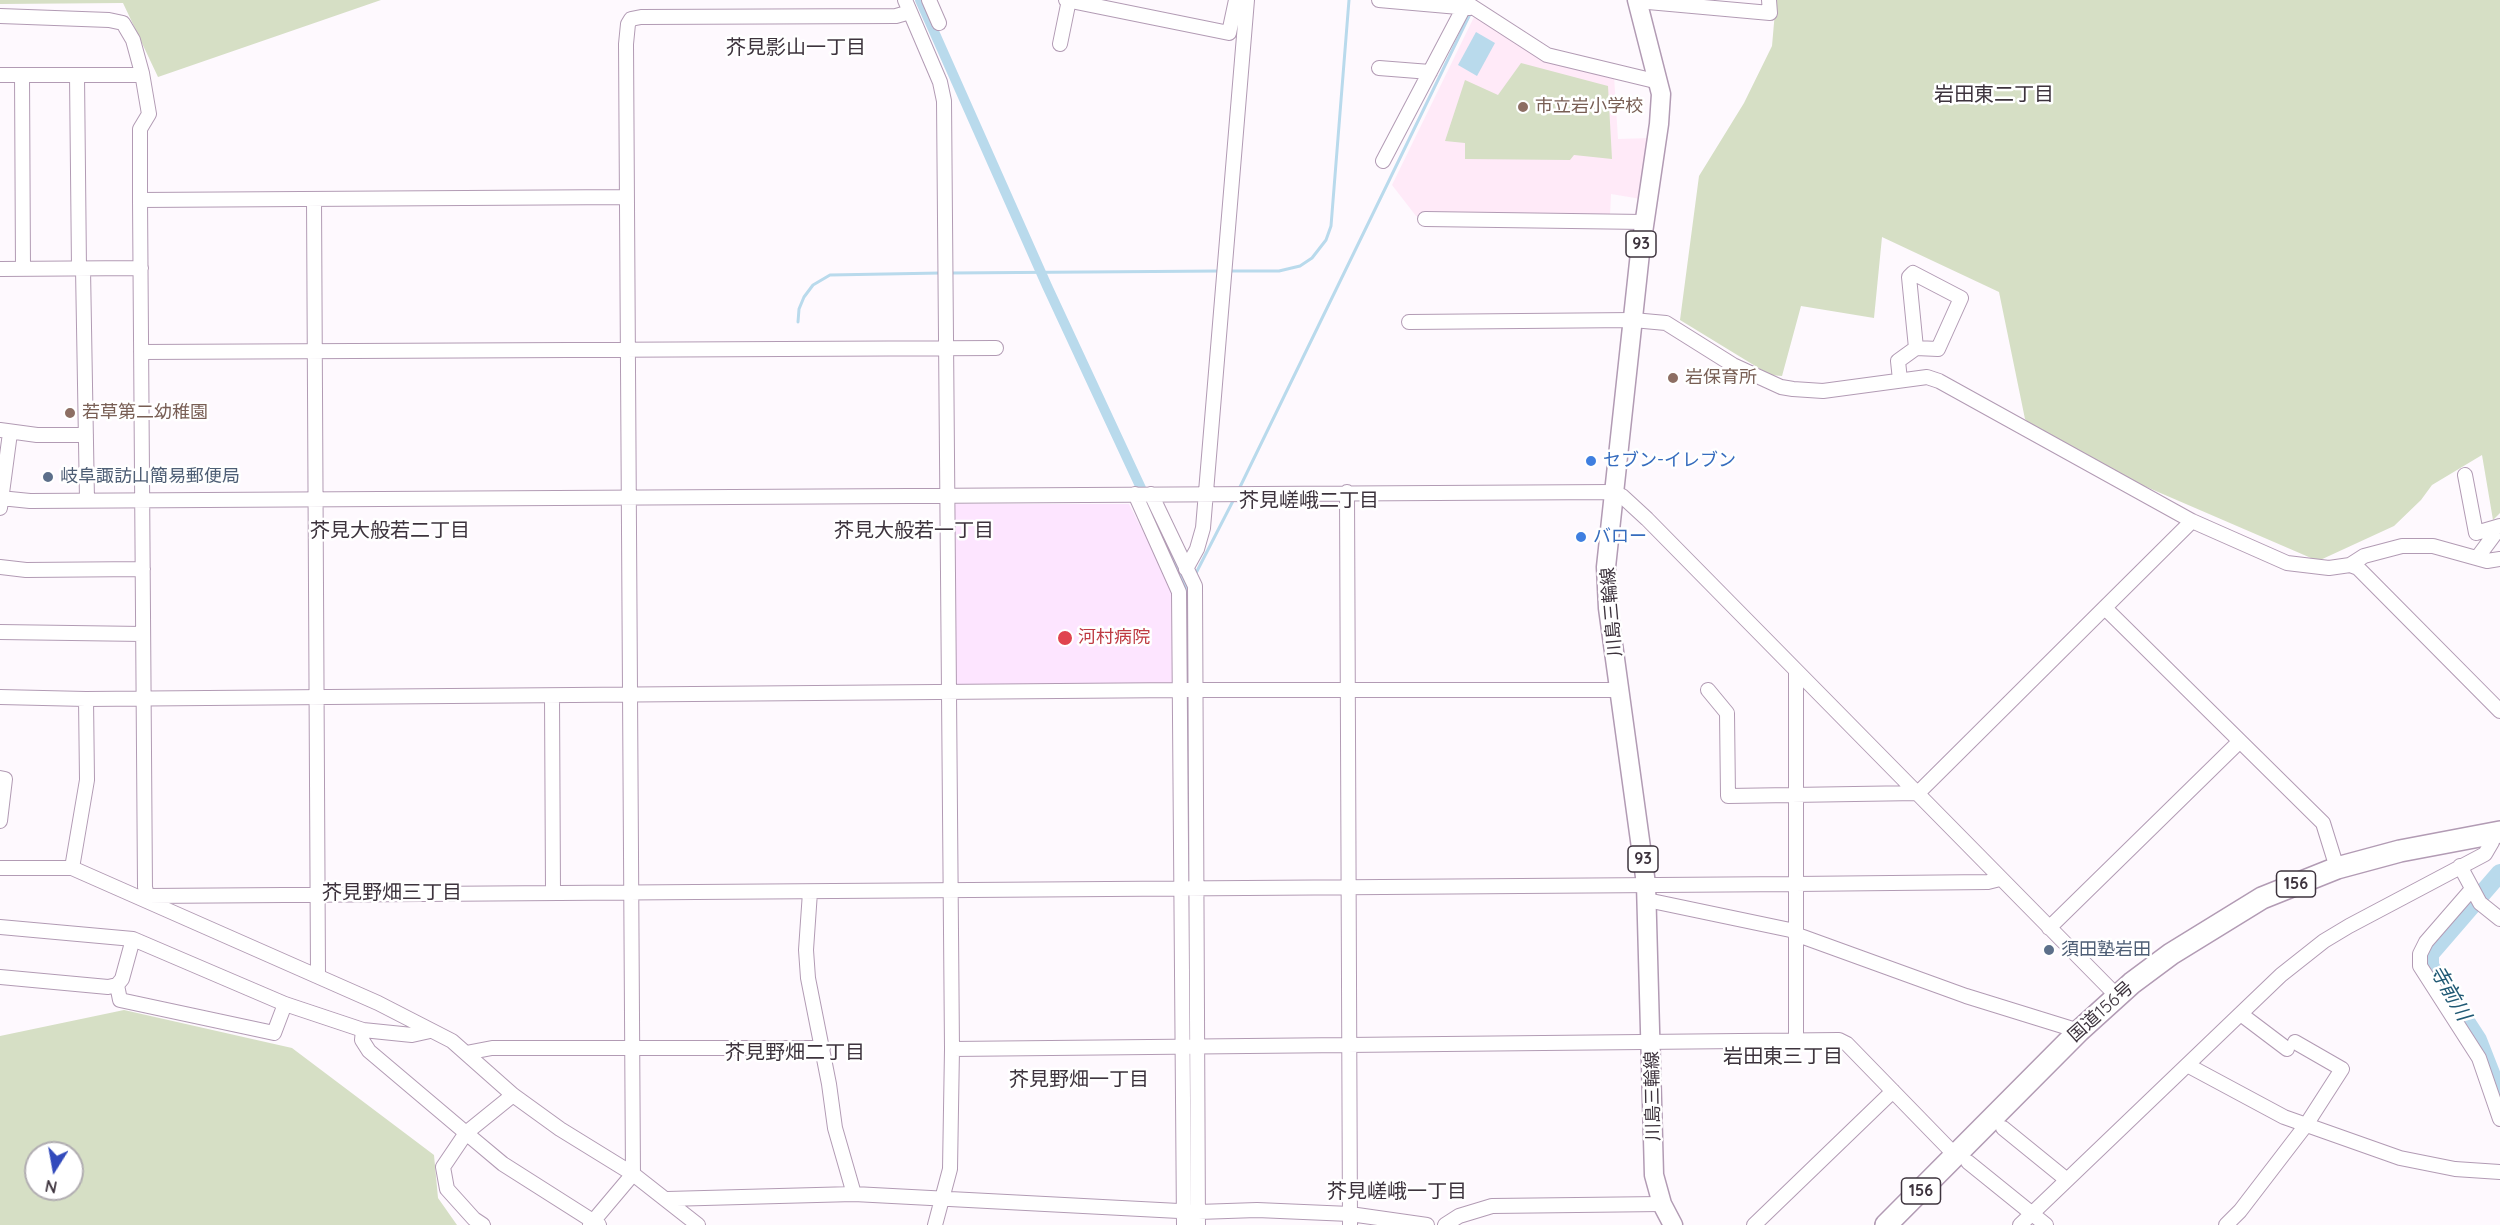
<!DOCTYPE html>
<html>
<head>
<meta charset="utf-8">
<style>
  body { margin:0 }
  #map { position:relative; width:2500px; height:1225px; overflow:hidden; background:#fef9fe; font-family:Quicksand,sans-serif }
  canvas { display:block }
  .north { position:absolute; left:24px; top:1141px; width:60px; height:60px; box-sizing:border-box; background:#fff; border:2px solid #b1adb1; border-radius:50%; rotate:191deg; font-size:16px; font-weight:700; line-height:24px; text-align:center; color:#3d333d }
  .north::after { content:''; display:block; margin:auto; width:21px; height:27px; background:#324abc; clip-path:polygon(50% 0,100% 100%,50% 72%,0 100%) }
</style>
</head>
<body>
<div id="map">
<canvas width="2500" height="1225"></canvas>
<div class="north">N</div>
</div>
<script>
const ctx = document.querySelector('canvas').getContext('2d');
ctx.lineJoin = 'round';
function paint(path, color) { ctx.fillStyle = color; ctx.fill(path, 'evenodd'); }
const shape = rows => new Path2D(rows.map(r => 'M' + r).join(''));
function strokePath(path, color, width, dash) { ctx.strokeStyle = color; ctx.lineWidth = width; ctx.lineCap = dash ? 'butt' : 'round'; ctx.setLineDash(dash || []); ctx.stroke(path); }
function write(font, color, halo, rows, align = 'center') {
  ctx.font = font + ' Quicksand,"Noto Sans JP",sans-serif'; ctx.lineWidth = 5; ctx.setLineDash([]); ctx.textBaseline = 'middle'; ctx.strokeStyle = halo; ctx.fillStyle = color; for (const [text, x, y, turn = 0] of rows) {
    ctx.save(); ctx.translate(x, y); ctx.rotate((+turn || 0) * Math.PI / 180); ctx.textAlign = isNaN(turn) ? turn : align; if (halo) ctx.strokeText(text, 0, 0); ctx.fillText(text, 0, 0); ctx.restore();
  }
}
paint(shape([
  [956,504,1129,504,1175,594,1174,686,954,686,953,507]
]), '#fde5ff');
paint(shape([
  [1475,15,1541,58,1614,76,1618,139,1651,138,1641,199,1611,194,1610,216,1416,216,1392,185]
]), '#ffeaf8');
paint(shape([
  [0,0,381,0,158,77,123,3,0,4],
  [1776,0,2500,0,2500,513,2493,520,2482,455,2432,485,2421,500,2394,526,2318,561,2121,476,2057,455,2025,419,1999,292,1882,237,1874,318,1801,306,1782,376,1770,375,1680,320,1699,176,1744,103,1772,46],
  [1521,63,1608,86,1612,159,1574,155,1570,160,1465,159,1465,143,1445,141,1465,80,1498,95],
  [124,1010,292,1048,434,1155,438,1198,457,1225,0,1225,0,1036],
  [36,1153,72,1153,72,1189,36,1189]
]), '#d6dfc5');
paint(shape([
  [1476,32,1495,43,1477,76,1458,65]
]), '#b9daec');
strokePath(shape([
  [1230,271,1279,271,1300,266,1312,258,1326,240,1331,226,1349,0],
  [951,273,1220,271],
  [798,322,799,309,804,297,813,285,830,275,941,273],
  [1239,489,1471,12],
  [1194,577,1235,497]
]), '#b9daec', 3);
strokePath(shape([
  [920,0,1047,286,1147,501],
  [1165,540,1186,588,1189,796]
]), '#b9daec', 10);
strokePath(shape([
  [2500,873,2430,954,2430,966,2478,1040,2500,1096]
]), '#b9daec', 18);
const minor = shape([
  [905,0,940,82,944,101,952,1049,950,1169,935,1225],
  [929,0,939,23],
  [1066,0,1229,33,1236,0],
  [1379,0,1470,8],
  [1462,0,1547,55,1659,82],
  [1637,1,1770,13,1769,0],
  [0,16,109,20,123,23,133,40,142,73,149,114,140,129,140,200,145,887,147,896],
  [1060,44,1069,0],
  [1379,68,1430,72],
  [0,75,137,75,142,73],
  [22,75,23,269],
  [77,75,79,269],
  [1383,161,1464,7],
  [314,199,318,974],
  [140,200,627,197],
  [1425,219,1644,222],
  [0,269,141,268],
  [83,269,87,500],
  [1409,322,1633,320,1666,323,1733,365,1781,387,1793,389,1823,391,1927,377,1939,381,2192,521,2287,563,2329,568,2350,565,2364,556,2402,546,2433,546,2487,561,2500,559],
  [141,352,996,348],
  [1900,380,1898,361,1916,348,1909,277,1913,273,1961,298,1938,349,1916,348],
  [0,430,37,435,86,435],
  [2465,475,2476,533,2500,526],
  [1347,492,1350,1225],
  [1135,494,1179,592,1184,1225],
  [1151,494,1195,586,1198,1225],
  [0,498,30,501,1612,492,1622,496,1647,519,2117,996],
  [0,508,10,433],
  [2477,558,2500,527],
  [2350,565,2358,568,2500,711],
  [0,567,26,570,143,569],
  [1186,569,1197,549,1203,528,1247,0],
  [2106,609,2323,823,2337,868],
  [0,632,143,634],
  [1796,671,1796,1042],
  [1708,690,1727,713,1728,796,1918,793,2192,521],
  [552,696,553,892],
  [0,697,86,699,1180,690,1620,690],
  [0,778,5,779,0,821],
  [2460,866,2480,903,2500,919],
  [0,868,72,868,378,1003,452,1041,513,1095,560,1129,633,1174,698,1225],
  [72,868,87,780,86,699],
  [2472,889,2426,942,2420,954,2420,966,2479,1058,2500,1119],
  [810,892,806,950,808,978,829,1084,835,1128,854,1194],
  [144,899,147,896,1795,884,1988,882,2000,879],
  [1647,900,1795,931],
  [0,927,133,939,285,1004,363,1030,412,1035,430,1031],
  [2049,928,2239,742],
  [1795,934,1966,996,2079,1031],
  [0,977,108,987,117,985,122,979,133,939],
  [117,985,120,1000,274,1033,285,1004],
  [2242,1015,2287,1049],
  [363,1030,362,1040,369,1051,466,1133,503,1164,599,1225],
  [952,1049,1839,1040,1847,1044,1956,1156],
  [466,1053,492,1048,823,1048],
  [2189,1066,2284,1117,2400,1158,2455,1169,2500,1172],
  [2003,1128,2067,1180],
  [1968,1162,2046,1225],
  [667,1199,854,1194,1198,1212,1257,1210,1350,1214,1427,1225],
  [483,1225,474,1219,447,1189,443,1167,466,1133,513,1095],
  [590,1225,633,1174,626,44,628,24,631,19,641,17,896,16,910,12],
  [1445,1225,1459,1216,1492,1206,1662,1204],
  [1754,1225,1893,1091],
  [2020,1225,2281,975,2324,941,2349,926,2485,854,2492,842,2491,835],
  [2226,1225,2240,1211,2306,1125,2342,1069,2295,1042]
]);
const major = shape([
  [1637,0,1661,94,1659,124,1640,253,1606,567,1608,608,1646,884,1654,1175,1662,1204,1673,1225]
]);
const highway = shape([
  [1886,1225,2079,1031,2132,983,2171,954,2262,898,2337,868,2400,851,2500,832]
]);
strokePath(minor, '#b29bb4', 16);
strokePath(major, '#b29bb4', 21);
strokePath(highway, '#b29bb4', 24);
strokePath(minor, '#fff', 14);
strokePath(major, '#fff', 18);
strokePath(highway, '#fff', 21);
for (const [x, y, r, color] of [
  [1523,107,6,"#8d6e63"],
  [1673,378,6,"#8d6e63"],
  [70,413,6,"#8d6e63"],
  [1591,461,6,"#3f7fe0"],
  [48,477,6,"#5c6f8a"],
  [1581,537,6,"#3f7fe0"],
  [1065,638,8,"#e0444e"],
  [2049,950,6,"#5c6f8a"]
]) { const dot = new Path2D(); dot.arc(x, y, r, 0, 2 * Math.PI); ctx.fillStyle = color; ctx.fill(dot); strokePath(dot, '#fff', 2); }
for (const [x, y, w] of [
  [1641,244,30],
  [1643,859,30],
  [2296,884,39],
  [1921,1191,39]
]) { const box = new Path2D(); box.roundRect(x - w / 2, y - 13, w, 26, 4.5); ctx.fillStyle = '#fff'; ctx.fill(box); strokePath(box, '#3d333d', 1.5); }
write('bold 16px', '#3d333d', null, [
  ["93",1641,244],
  ["93",1643,859],
  ["156",2296,884],
  ["156",1921,1191]
]);
write('18px', '#785e54', '#fff', [
  ["市立岩小学校",1535,107],
  ["岩保育所",1685,378],
  ["若草第二幼稚園",82,413]
], 'left');
write('18px', '#366cbe', '#fff', [
  ["セブン-イレブン",1603,461],
  ["バロー",1593,537]
], 'left');
write('18px', '#4e5e75', '#fff', [
  ["岐阜諏訪山簡易郵便局",60,477],
  ["須田塾岩田",2061,950]
], 'left');
write('18px', '#3d333d', '#fff', [
  ["川島三輪線",1612,612,-95],
  ["国道156号",2101,1012,-42],
  ["川島三輪線",1653,1096,-91]
]);
write('18px', '#be3a42', '#fff', [
  ["河村病院",1078,638]
], 'left');
write('20px', '#3d333d', '#fff', [
  ["芥見影山一丁目",796,48],
  ["岩田東二丁目",1994,95],
  ["芥見嵯峨二丁目",1309,501],
  ["芥見大般若二丁目",390,531],
  ["芥見大般若一丁目",914,531],
  ["芥見野畑三丁目",392,893],
  ["芥見野畑二丁目",795,1053],
  ["岩田東三丁目",1783,1057],
  ["芥見野畑一丁目",1079,1080],
  ["芥見嵯峨一丁目",1397,1192]
]);
write('italic 20px', '#215a75', '#fff', [
  ["寺前川",2450,993,60]
]);
</script>
</body>
</html>
